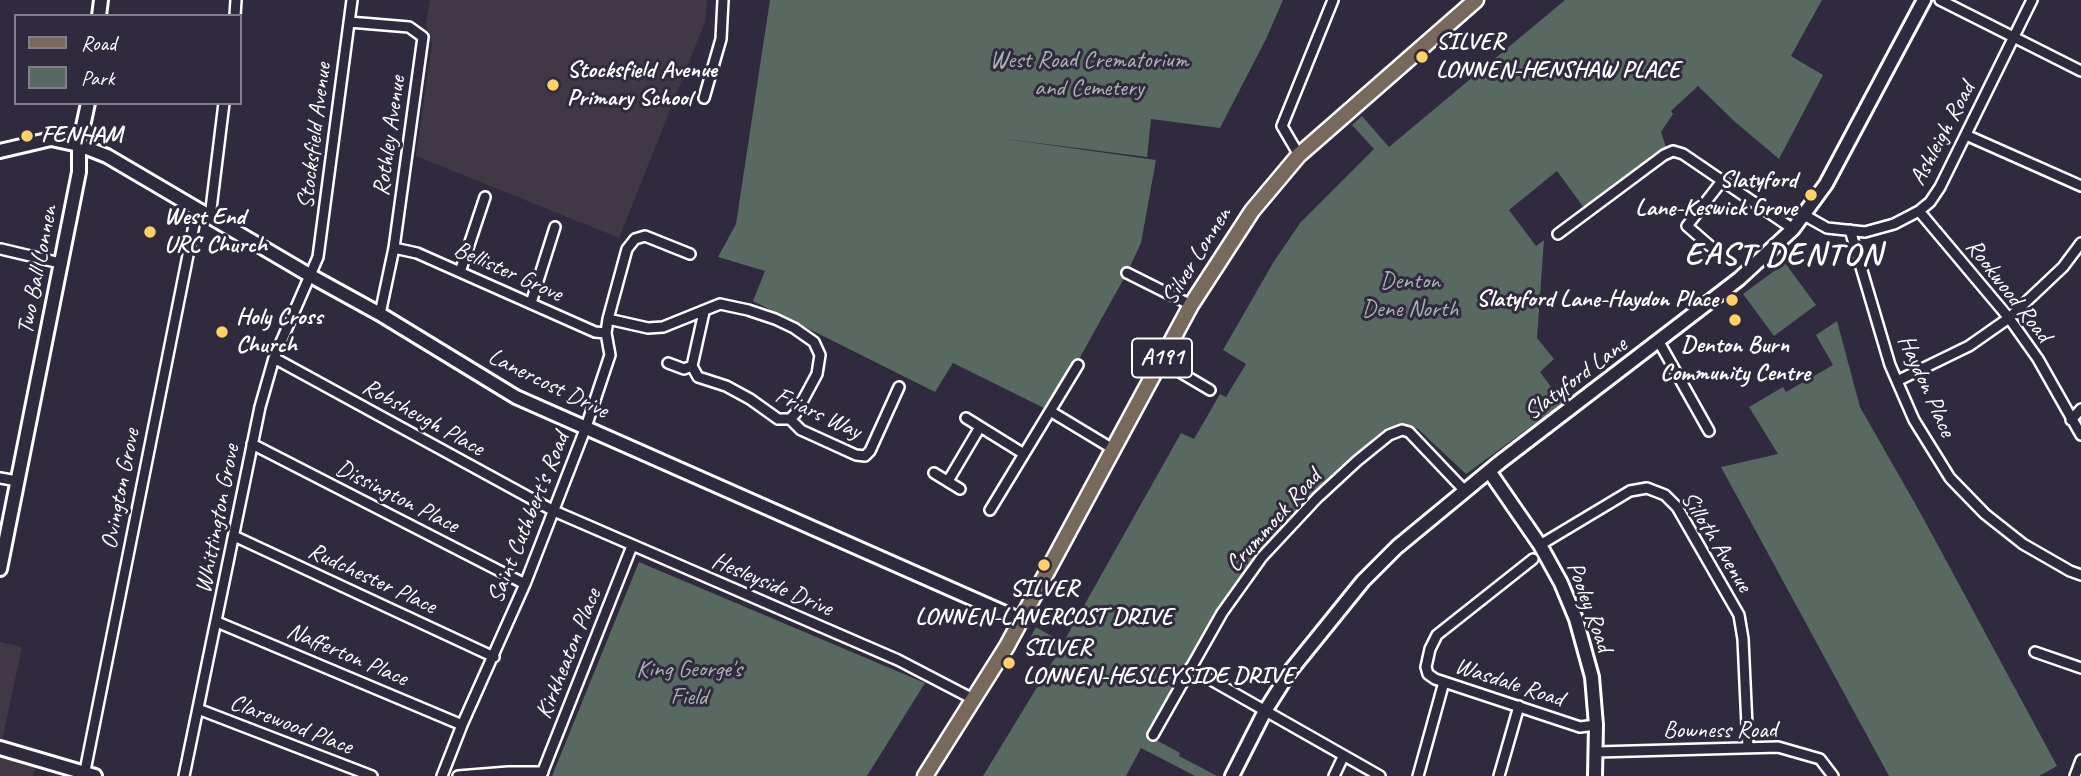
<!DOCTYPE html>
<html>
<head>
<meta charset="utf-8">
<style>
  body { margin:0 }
  #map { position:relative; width:2081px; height:776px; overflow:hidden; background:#2f2a3d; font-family:Caveat,sans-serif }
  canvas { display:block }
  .legend { position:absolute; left:14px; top:14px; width:228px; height:91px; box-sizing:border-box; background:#2f2a3d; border:2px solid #827f8b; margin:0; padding:9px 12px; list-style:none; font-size:21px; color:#fff }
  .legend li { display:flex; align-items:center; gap:14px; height:35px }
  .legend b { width:35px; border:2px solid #827f8b }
</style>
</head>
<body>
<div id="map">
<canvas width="2081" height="776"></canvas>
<ul class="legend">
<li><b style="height:9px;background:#77695c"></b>Road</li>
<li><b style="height:19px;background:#586961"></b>Park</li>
</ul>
</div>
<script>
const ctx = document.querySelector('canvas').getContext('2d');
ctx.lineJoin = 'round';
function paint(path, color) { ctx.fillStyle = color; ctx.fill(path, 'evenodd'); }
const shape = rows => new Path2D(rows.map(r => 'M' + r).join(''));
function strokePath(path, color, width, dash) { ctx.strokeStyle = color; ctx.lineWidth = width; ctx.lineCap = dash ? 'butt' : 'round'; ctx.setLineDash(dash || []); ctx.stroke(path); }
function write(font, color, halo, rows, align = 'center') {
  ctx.font = font + ' Caveat,sans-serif'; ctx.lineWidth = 6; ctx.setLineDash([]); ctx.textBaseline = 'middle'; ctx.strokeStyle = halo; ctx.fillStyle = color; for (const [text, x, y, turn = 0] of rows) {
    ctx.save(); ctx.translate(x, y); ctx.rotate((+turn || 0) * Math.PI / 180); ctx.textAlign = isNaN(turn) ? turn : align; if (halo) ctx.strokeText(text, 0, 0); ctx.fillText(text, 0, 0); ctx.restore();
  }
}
paint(shape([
  [430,0,707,0,705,22,619,238,416,156,432,43,426,25],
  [0,642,22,647,2,741,38,754,33,776,0,776]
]), '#403844');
paint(shape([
  [770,0,1283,0,1266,39,1220,128,1151,119,1147,157,999,138,1156,160,1141,243,1127,273,1050,411,953,363,935,392,753,301,765,271,718,257,736,224],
  [1565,0,1822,0,1791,56,1823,75,1779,159,1734,121,1698,86,1671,111,1673,114,1661,132,1666,147,1584,208,1557,171,1509,210,1536,246,1544,240,1537,338,1554,359,1540,372,1563,403,1466,474,1418,429,1406,425,1390,429,1354,458,1303,506,1256,560,1219,611,1182,670,1147,735,1180,753,1179,756,1217,776,1195,776,1141,748,1126,776,983,776,1056,656,1029,640,1036,627,1063,643,1181,433,1194,439,1220,394,1226,397,1246,364,1223,350,1273,263,1300,223,1374,149,1352,125,1362,116,1389,147],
  [1785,263,1816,305,1774,336,1743,294],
  [1837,321,1860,407,1921,514,2057,766,2039,776,1889,776,1721,467,1778,454,1749,407,1783,387,1786,392,1833,365,1816,335],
  [639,562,925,683,867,776,552,776]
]), '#586961');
const street = shape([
  [1940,0,2081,71],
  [235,16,236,0],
  [349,22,409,27,423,37,394,248,380,314],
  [704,98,721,39,723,0],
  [1966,135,2081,186],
  [1299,155,1282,126,1333,0],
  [1919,211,2009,318,2038,359,2081,435],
  [1804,215,1827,228,1865,232,1894,224,1919,211,1930,202,1940,187,2032,0],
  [210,217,224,103],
  [1850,230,1890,365,1914,420,1950,478,1985,514,2023,544,2070,571,2081,575],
  [1558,234,1664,155,1673,151,1683,154,1793,229],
  [1710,246,1687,226,1722,181],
  [394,248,417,253,595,332,606,333],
  [1,249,60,263],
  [460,272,485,197],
  [1127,273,1191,305],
  [531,303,555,227],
  [608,319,648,328,663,327,720,304,748,310,775,319,794,328,814,342,820,355,817,374,796,413,790,419],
  [1659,342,1709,431],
  [274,358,554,511,898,660,973,699],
  [1161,361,1210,390],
  [668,363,684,369,692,366,704,312],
  [692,366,698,377,726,386,750,399,778,419,790,419,801,430,856,455,865,456,870,451,899,387],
  [1897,381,1969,346,2009,318,2063,267,2081,243],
  [1050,411,1113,449],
  [966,418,1024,454],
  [2071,420,2081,409],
  [252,444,525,584],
  [934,473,960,489],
  [0,478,17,481],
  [948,481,980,427],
  [990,510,1078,365],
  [234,536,494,657],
  [1540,545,1630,491,1647,488,1665,495,1677,507,1739,615,1743,639,1748,748],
  [1533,559,1437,635,1430,649,1426,667,1428,674,1435,679,1580,727,1596,725],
  [217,622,462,725],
  [2035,652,2081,668],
  [1190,668,1380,776],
  [198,709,372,776],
  [1153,735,1222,613,1262,557,1317,498,1357,461,1389,435,1402,430,1409,432,1465,491],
  [1597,752,1778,747,1820,759,1833,776],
  [84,776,197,210],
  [184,776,260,407,274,358,318,257,352,0],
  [442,776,462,725,525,584,586,427,610,355,606,333,608,319,627,249,635,239,645,236,690,254],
  [458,776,508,772,543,772],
  [541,776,632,546],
  [1334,776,1343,757],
  [1418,776,1444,682],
  [1499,776,1519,706],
  [2075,776,2081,760]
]);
const secondary = shape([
  [99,16,101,0],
  [0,151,51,139,79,145,107,156,311,276,380,314,516,397,1021,620],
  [1489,471,1540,545,1561,583,1576,619,1592,677,1596,725,1595,776],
  [0,569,79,172,79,145,88,103],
  [0,748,95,776],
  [1232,776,1265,711,1291,670,1363,581,1397,547,1500,462,1739,279,1793,229,1826,184,1924,0]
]);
const primary = shape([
  [925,776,1007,646,1191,305,1252,211,1299,155,1476,0]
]);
strokePath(street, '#fff', 14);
strokePath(secondary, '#fff', 18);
strokePath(primary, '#fff', 19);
strokePath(street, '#2f2a3d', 9);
strokePath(secondary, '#2f2a3d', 12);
strokePath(primary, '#77695c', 14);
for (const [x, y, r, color] of [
  [1422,57,7,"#ffd166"],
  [553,85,7,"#ffd166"],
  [27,136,7,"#ffd166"],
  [1811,195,7,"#ffd166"],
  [150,232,7,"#ffd166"],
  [1732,300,7,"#ffd166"],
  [1735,320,7,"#ffd166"],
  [222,332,7,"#ffd166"],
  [1044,565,7,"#ffd166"],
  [1009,663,7,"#ffd166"]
]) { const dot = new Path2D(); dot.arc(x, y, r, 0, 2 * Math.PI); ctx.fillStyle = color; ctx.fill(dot); strokePath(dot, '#2f2a3d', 2.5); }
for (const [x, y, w] of [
  [1162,358,60]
]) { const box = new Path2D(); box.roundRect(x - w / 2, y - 19.5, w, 39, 5); ctx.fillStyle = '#2f2a3d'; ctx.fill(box); strokePath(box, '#fff', 2); }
write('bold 23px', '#fff', null, [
  ["A191",1162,358]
]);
write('bold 24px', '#fff', '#2f2a3d', [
  ["SILVER",1436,43],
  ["LONNEN-HENSHAW PLACE",1436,71],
  ["Stocksfield Avenue",567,71],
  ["Primary School",567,99],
  ["FENHAM",41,136],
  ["Slatyford",1797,181,"right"],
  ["Lane-Keswick Grove",1797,209,"right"],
  ["West End",164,218],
  ["URC Church",164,246],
  ["Slatyford Lane-Haydon Place",1718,300,"right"],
  ["Holy Cross",236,318],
  ["Church",236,346],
  ["Denton Burn",1735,346,"center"],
  ["Community Centre",1735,374,"center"],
  ["SILVER",1044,590,"center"],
  ["LONNEN-LANERCOST DRIVE",1044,618,"center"],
  ["SILVER",1023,649],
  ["LONNEN-HESLEYSIDE DRIVE",1023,677]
], 'left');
write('24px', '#acb4b0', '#2f2a3d', [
  ["West Road Crematorium",1089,61],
  ["and Cemetery",1089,89],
  ["Denton",1410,282],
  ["Dene North",1410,310],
  ["King George's",689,670],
  ["Field",689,698]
]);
write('24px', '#fff', '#2f2a3d', [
  ["Ashleigh Road",1943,134,-62],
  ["Stocksfield Avenue",315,136,-83],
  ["Rothley Avenue",390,136,-82],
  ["Silver Lonnen",1197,256,-58],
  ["Two Ball Lonnen",38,270,-79],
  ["Bellister Grove",508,272,24],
  ["Rookwood Road",2008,291,52],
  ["Slatyford Lane",1576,379,-37],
  ["Lanercost Drive",548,384,26],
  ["Haydon Place",1926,386,66],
  ["Friars Way",818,414,25],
  ["Robsheugh Place",423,418,29],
  ["Ovington Grove",121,489,-79],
  ["Dissington Place",397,497,27],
  ["Saint Cuthbert's Road",529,518,-68],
  ["Whittington Grove",218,519,-79],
  ["Crummock Road",1274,521,-48],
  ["Silloth Avenue",1716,542,58],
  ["Rudchester Place",372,579,25],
  ["Hesleyside Drive",772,585,23],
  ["Pooley Road",1589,607,70],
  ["Kirkheaton Place",569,654,-68],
  ["Nafferton Place",347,655,23],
  ["Wasdale Road",1509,683,18],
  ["Clarewood Place",291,725,21],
  ["Bowness Road",1720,731]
]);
ctx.letterSpacing = '2px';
write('bold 32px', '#fff', '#2f2a3d', [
  ["EAST DENTON",1784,256]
]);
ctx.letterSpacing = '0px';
</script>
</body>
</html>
